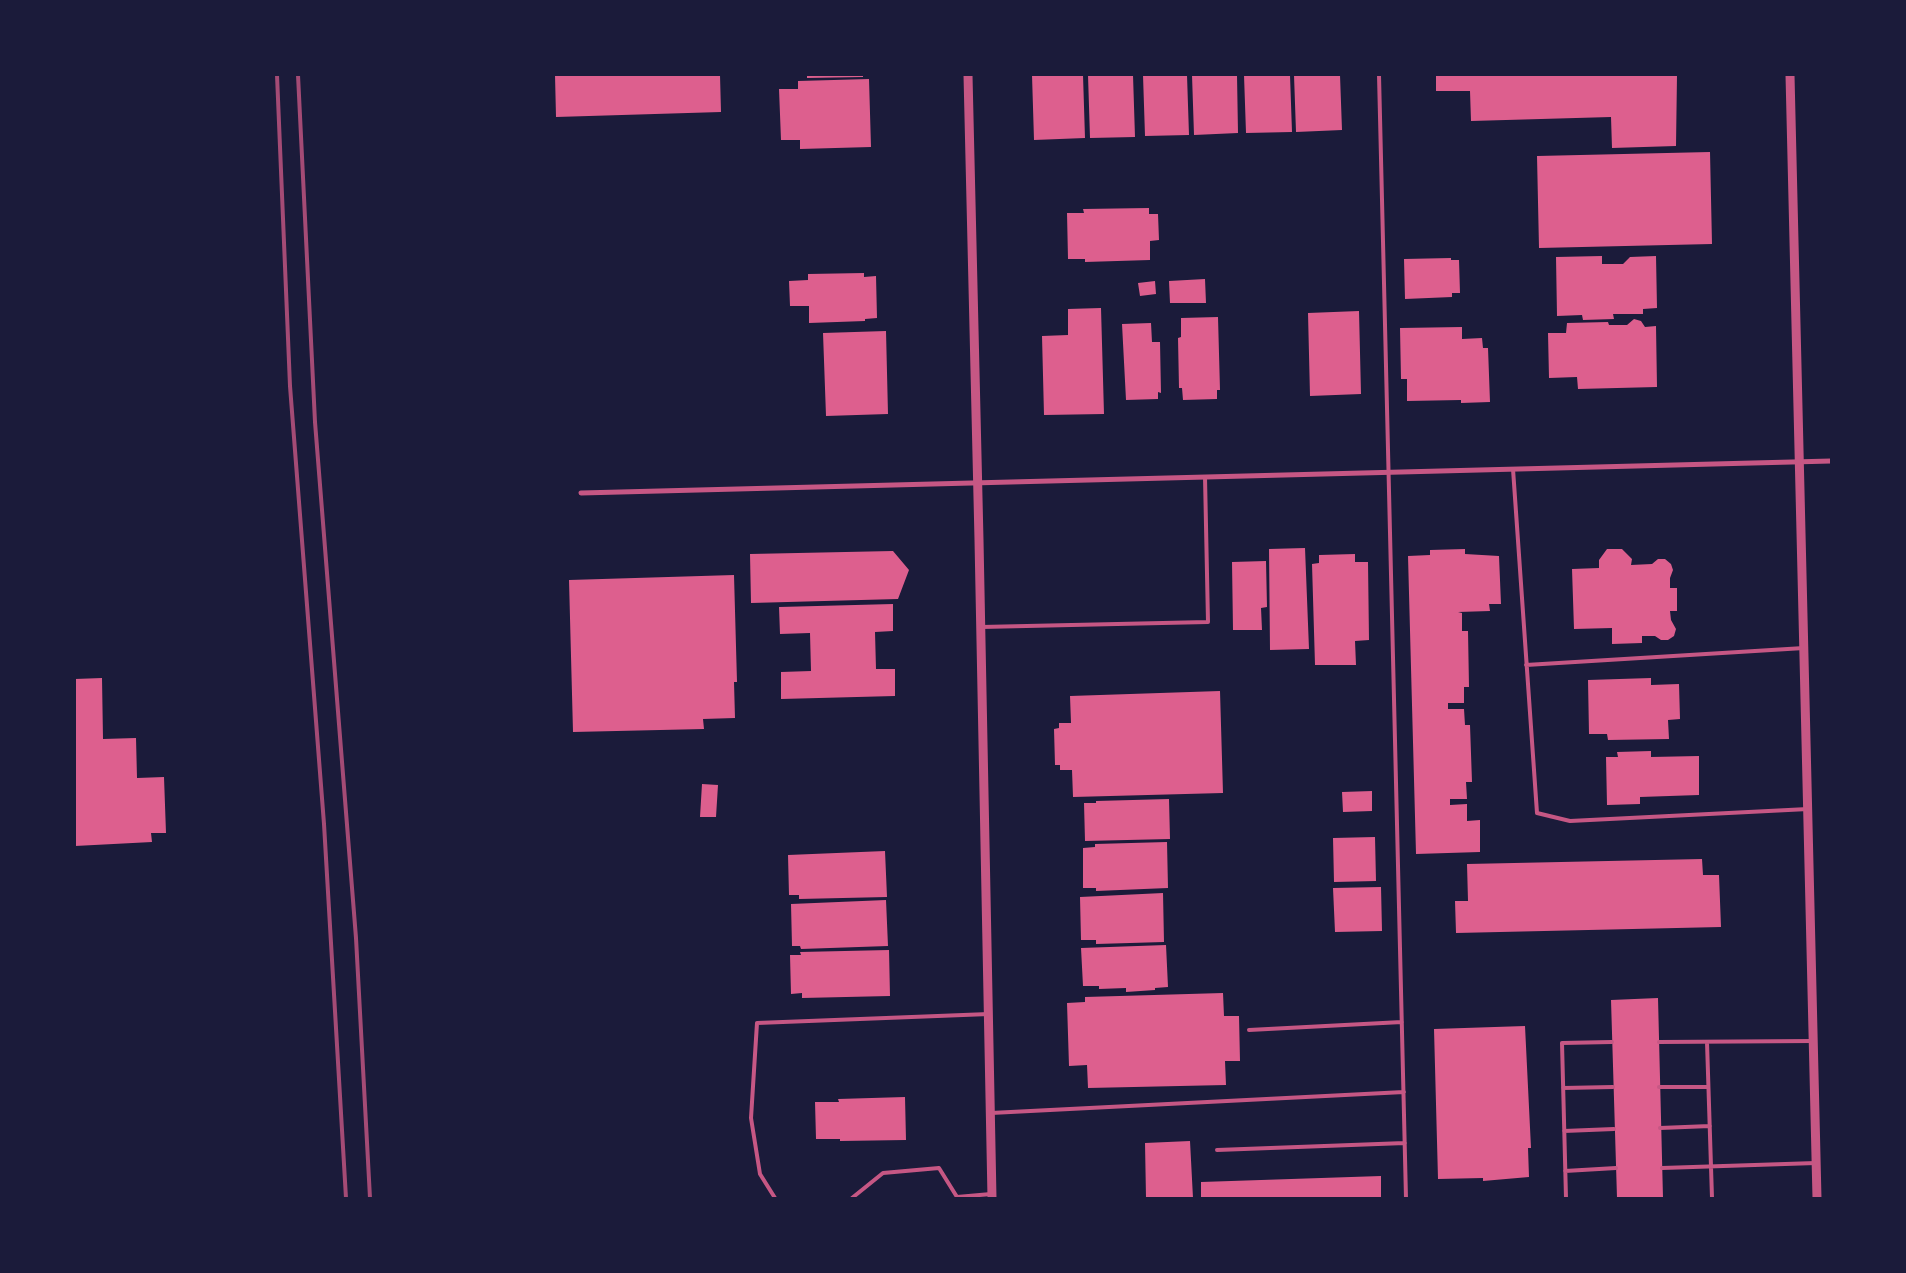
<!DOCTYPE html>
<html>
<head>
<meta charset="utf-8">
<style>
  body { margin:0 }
  #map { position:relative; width:1906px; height:1273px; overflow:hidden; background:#1b1b3a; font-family:Roboto,sans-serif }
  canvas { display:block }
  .frame { position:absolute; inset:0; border:76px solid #1b1b3a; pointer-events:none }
</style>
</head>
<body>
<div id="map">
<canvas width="1906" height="1273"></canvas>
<div class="frame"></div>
</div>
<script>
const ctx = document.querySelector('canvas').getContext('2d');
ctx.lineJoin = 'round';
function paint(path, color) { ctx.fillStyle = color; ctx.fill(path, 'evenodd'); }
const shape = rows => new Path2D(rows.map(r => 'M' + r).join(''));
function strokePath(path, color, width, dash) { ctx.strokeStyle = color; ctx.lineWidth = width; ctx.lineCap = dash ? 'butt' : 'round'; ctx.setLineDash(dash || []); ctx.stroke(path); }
paint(shape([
  [555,75,720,75,721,112,556,117],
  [807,75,863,75,863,77,807,78],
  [1032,75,1083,75,1085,138,1034,140],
  [1088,75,1133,75,1135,137,1090,138],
  [1143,75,1187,75,1189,135,1145,136],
  [1192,75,1237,75,1238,133,1194,135],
  [1244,75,1290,75,1292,132,1246,133],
  [1294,75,1340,75,1342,130,1296,132],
  [1436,75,1677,75,1676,146,1612,148,1611,117,1471,121,1470,91,1436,91],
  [869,79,871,147,800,149,800,140,781,140,779,89,798,89,798,81],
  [1710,152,1712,244,1539,248,1537,156],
  [1149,208,1149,214,1158,214,1159,240,1150,241,1150,260,1085,262,1085,259,1068,259,1067,213,1084,213,1083,209],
  [1602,256,1602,264,1623,264,1630,257,1656,256,1657,308,1643,309,1643,314,1613,314,1614,319,1583,320,1582,315,1557,316,1556,257],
  [1451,258,1451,260,1459,260,1460,293,1452,293,1452,297,1405,299,1404,259],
  [864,273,864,277,876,276,877,318,865,319,865,321,809,323,809,306,790,306,789,281,808,280,808,274],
  [1205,279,1206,303,1170,303,1169,281],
  [1155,281,1156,294,1140,296,1138,283],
  [1101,308,1104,414,1044,415,1042,336,1068,335,1068,309],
  [1359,311,1361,394,1310,396,1308,313],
  [1218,317,1220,390,1217,390,1217,399,1183,400,1182,388,1179,388,1178,338,1181,337,1181,318],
  [1634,319,1641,321,1645,327,1656,326,1657,387,1578,389,1577,377,1549,378,1548,333,1566,333,1567,323,1608,322,1609,325,1627,325],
  [1151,323,1152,342,1160,342,1161,393,1158,392,1158,399,1126,400,1122,324],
  [1462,327,1462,339,1482,338,1483,348,1488,348,1490,402,1461,403,1461,400,1407,401,1407,379,1401,379,1400,328],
  [886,331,888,414,826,416,823,333],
  [1305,548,1309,649,1270,650,1269,549],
  [1465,549,1465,554,1499,556,1501,604,1489,604,1490,611,1458,612,1462,613,1462,631,1468,631,1469,687,1464,687,1464,703,1448,703,1448,709,1464,709,1465,725,1470,725,1472,782,1466,782,1467,799,1450,799,1450,805,1467,804,1467,821,1480,820,1480,852,1416,854,1408,556,1430,555,1430,550],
  [1607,549,1622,549,1632,559,1631,565,1652,564,1658,559,1665,559,1671,564,1673,570,1670,578,1670,588,1677,588,1677,611,1670,611,1671,620,1676,629,1674,636,1668,640,1661,640,1655,636,1642,636,1642,643,1612,644,1612,628,1574,629,1572,569,1599,568,1599,560],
  [893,551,909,570,898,599,751,603,750,554],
  [1355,554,1355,562,1368,562,1369,640,1355,641,1356,665,1315,665,1312,564,1319,563,1319,555],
  [1266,561,1267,607,1261,608,1262,630,1233,630,1232,562],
  [734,575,737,682,734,682,735,718,703,719,704,729,573,732,569,580],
  [893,604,893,631,875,632,876,669,895,669,895,696,781,699,781,672,811,671,810,633,780,634,779,607],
  [102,678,103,739,136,738,137,778,164,777,166,833,151,833,152,842,75,846,75,679],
  [1651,678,1651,685,1679,684,1680,719,1668,720,1669,739,1608,740,1607,734,1589,734,1588,680],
  [1220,691,1223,793,1073,797,1072,770,1060,770,1060,765,1055,765,1054,729,1059,728,1059,723,1071,723,1070,696],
  [1651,751,1651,757,1699,756,1699,795,1640,797,1640,804,1607,805,1606,757,1618,757,1617,752],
  [702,784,718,785,716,817,700,817],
  [1372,791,1372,811,1343,812,1342,792],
  [1169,799,1170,839,1085,841,1084,803,1096,803,1096,801],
  [1375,837,1376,881,1334,882,1333,838],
  [1167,842,1168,888,1096,891,1096,888,1083,888,1083,848,1095,847,1095,844],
  [885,851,887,897,799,899,799,895,789,895,788,855],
  [1702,859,1703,875,1719,875,1721,927,1456,933,1455,901,1468,901,1467,864],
  [1381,887,1382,931,1335,932,1333,888],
  [1163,893,1164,942,1096,944,1096,940,1081,940,1080,897],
  [886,900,888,946,801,949,800,946,792,946,791,904],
  [1166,945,1168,987,1155,988,1155,990,1126,992,1126,988,1099,989,1099,986,1083,986,1081,948],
  [889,950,890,996,802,998,802,993,791,994,790,955,801,955,800,952],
  [1223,993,1224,1016,1239,1016,1240,1061,1225,1061,1226,1085,1088,1088,1087,1065,1069,1066,1067,1003,1085,1002,1085,997],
  [1658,998,1663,1198,1617,1198,1611,1000],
  [1525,1026,1531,1148,1528,1148,1529,1177,1483,1181,1483,1178,1438,1179,1434,1029],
  [905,1097,906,1140,840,1141,840,1139,816,1139,815,1102,839,1102,838,1099],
  [1190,1141,1193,1198,1146,1198,1145,1143],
  [1381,1176,1381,1198,1201,1198,1201,1182]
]), '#dd5f8e');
strokePath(shape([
  [1379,75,1406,1198],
  [1513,469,1537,813,1570,821,1808,809],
  [981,627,1208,622,1205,477],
  [1526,665,1804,648],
  [1249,1030,1402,1022],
  [1659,1042,1813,1041],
  [1707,1042,1712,1198],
  [1659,1087,1708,1087],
  [1563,1088,1613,1087],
  [991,1113,1404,1092],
  [1660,1128,1710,1126],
  [1564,1131,1614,1129],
  [1217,1150,1405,1143],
  [1662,1168,1816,1163],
  [1565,1171,1616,1168],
  [957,1197,991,1194],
  [775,1198,760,1174,751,1118,757,1023,989,1014],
  [852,1198,883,1173,939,1168,957,1197],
  [1566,1198,1562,1043,1612,1042]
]), '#c65784', 4);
strokePath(shape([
  [581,493,1831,461]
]), '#c65784', 5);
strokePath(shape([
  [968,75,979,540,992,1198],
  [1790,75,1817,1198]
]), '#c65784', 9);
strokePath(shape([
  [277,75,290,386,324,824,346,1198],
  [298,75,315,422,356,938,370,1198]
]), '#a44b75', 4);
</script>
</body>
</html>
